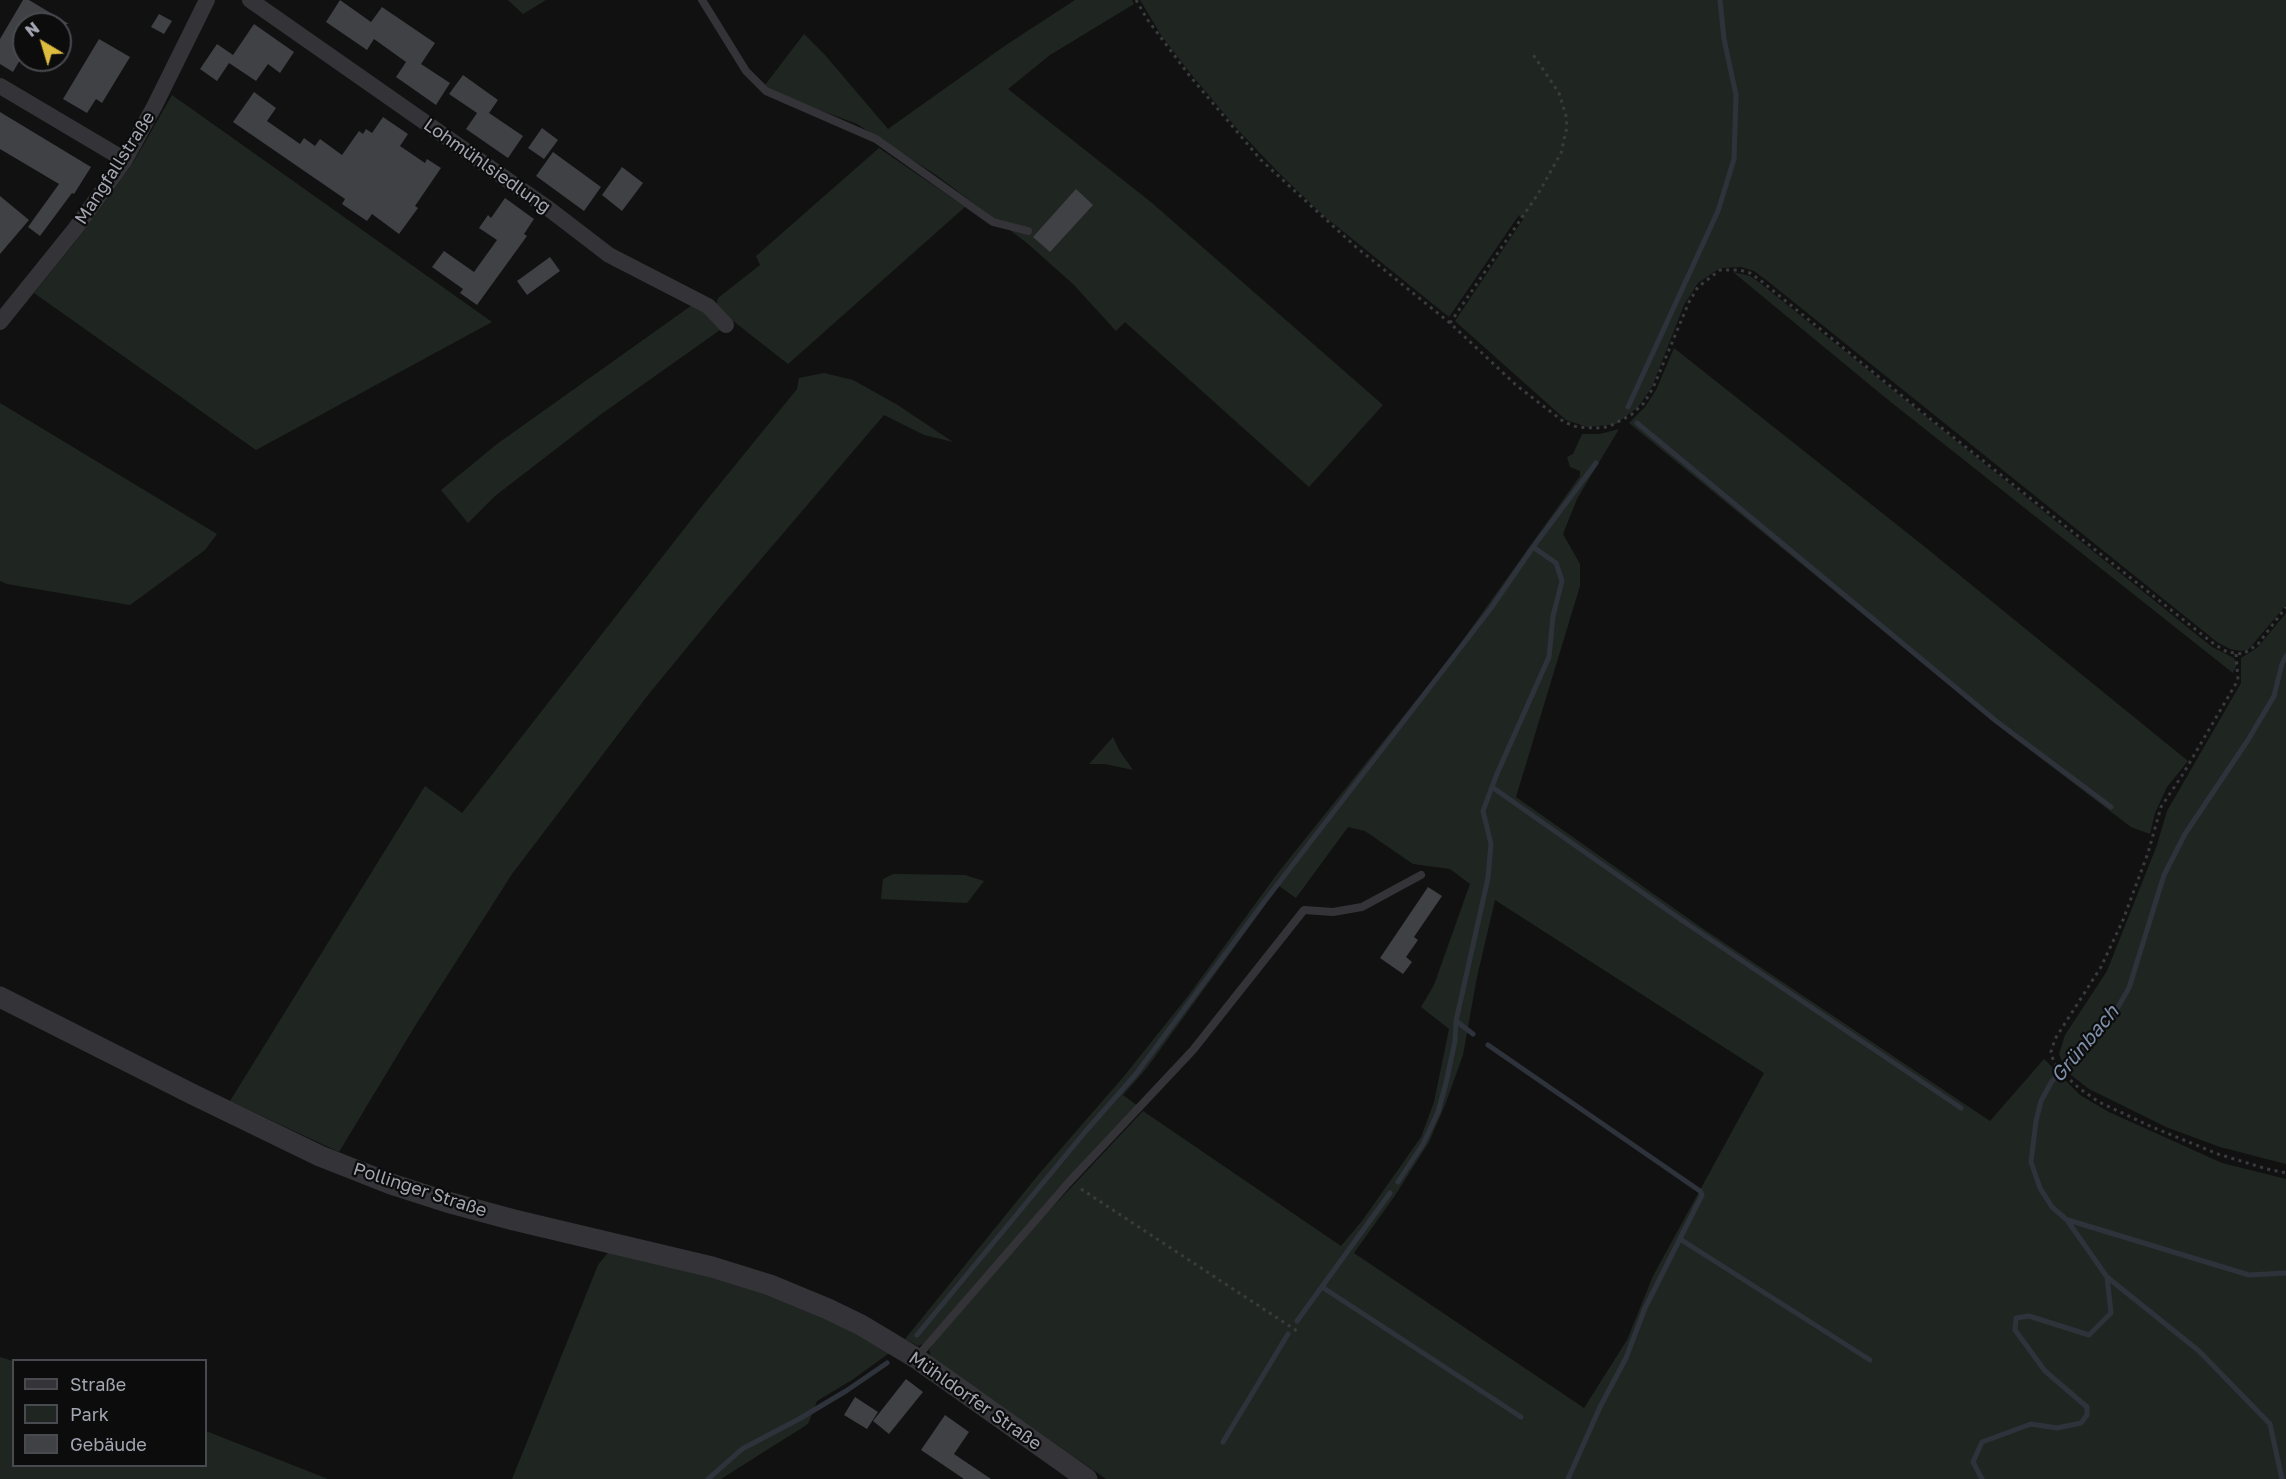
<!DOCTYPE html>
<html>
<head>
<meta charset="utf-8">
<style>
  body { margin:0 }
  #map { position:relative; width:2286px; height:1479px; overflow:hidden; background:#111112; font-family:"Golos Text",sans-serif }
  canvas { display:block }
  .legend { position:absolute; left:12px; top:1359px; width:195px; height:108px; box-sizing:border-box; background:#0c0c0d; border:2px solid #484a4f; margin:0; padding:8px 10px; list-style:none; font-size:18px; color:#a3a6b1 }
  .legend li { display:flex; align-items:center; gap:12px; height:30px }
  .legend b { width:30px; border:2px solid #484a4f }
  .north { position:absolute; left:12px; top:12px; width:60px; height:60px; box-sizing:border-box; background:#0c0c0d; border:2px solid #484a4f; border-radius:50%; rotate:322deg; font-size:16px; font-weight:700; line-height:24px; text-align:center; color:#a3a6b1 }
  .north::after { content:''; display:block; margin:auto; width:21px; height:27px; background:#ddbc3e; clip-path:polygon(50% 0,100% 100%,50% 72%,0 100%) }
</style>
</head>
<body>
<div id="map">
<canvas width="2286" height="1479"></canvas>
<ul class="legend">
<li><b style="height:8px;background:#343438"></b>Straße</li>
<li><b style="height:16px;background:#1f2621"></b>Park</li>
<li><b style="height:16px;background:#404145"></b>Gebäude</li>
</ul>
<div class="north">N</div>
</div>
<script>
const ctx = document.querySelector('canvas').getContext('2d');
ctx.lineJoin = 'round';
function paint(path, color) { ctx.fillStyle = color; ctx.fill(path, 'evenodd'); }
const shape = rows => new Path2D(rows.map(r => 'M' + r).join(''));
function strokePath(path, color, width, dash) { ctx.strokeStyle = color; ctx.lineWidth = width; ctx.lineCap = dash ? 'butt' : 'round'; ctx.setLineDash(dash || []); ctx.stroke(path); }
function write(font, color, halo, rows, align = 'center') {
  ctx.font = font + ' "Golos Text",sans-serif'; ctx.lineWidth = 4.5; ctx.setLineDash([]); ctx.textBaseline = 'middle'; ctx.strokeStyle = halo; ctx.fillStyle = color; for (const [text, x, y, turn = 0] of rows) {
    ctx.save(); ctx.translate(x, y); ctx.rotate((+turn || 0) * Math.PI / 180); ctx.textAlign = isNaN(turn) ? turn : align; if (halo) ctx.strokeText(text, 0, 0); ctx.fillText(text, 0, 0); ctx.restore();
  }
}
paint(shape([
  [508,0,546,0,523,14],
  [1075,0,1132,0,1134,4,1050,55,1008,89,1152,203,1383,405,1309,487,1125,322,1116,331,1073,284,1027,243,936,175,857,124,777,94,765,85,804,34,825,55,888,129,1006,45],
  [1140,0,2286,0,2286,605,2248,650,2240,651,2230,649,2217,642,1765,279,1754,271,1741,267,1720,268,1698,283,1684,305,1652,387,1638,407,1616,424,1587,427,1566,420,1455,321,1524,218,1521,219,1519,215,1449,317,1324,216,1279,173,1239,131,1191,74,1161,35],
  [172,95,492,322,256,450,34,293,80,236,133,163],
  [879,148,965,207,788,364,728,317,716,305,718,298,760,265,756,256],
  [1733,272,1750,276,1760,283,2212,647,2234,658,2237,664,2233,673,1887,399],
  [695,303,720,330,600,415,495,496,468,523,441,490,497,444],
  [1674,348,1920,543,2188,761,2167,787,2155,813,2150,834,2131,827,2014,738,1629,423,1645,407,1656,390],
  [824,373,853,380,896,404,953,442,924,435,884,415,721,606,648,695,512,874,415,1026,339,1152,230,1101,425,786,462,813,702,506,797,389,799,378],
  [0,403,217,534,205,550,130,605,7,584,0,581],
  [1619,429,1577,499,1563,534,1580,564,1580,586,1516,797,1702,928,1990,1121,2044,1059,2080,1095,2109,1112,2222,1163,2286,1179,2286,1479,1106,1479,931,1357,929,1350,933,1343,1047,1213,1143,1111,1341,1246,1362,1221,1421,1137,1434,1102,1449,1029,1421,1007,1434,985,1470,884,1450,869,1413,864,1365,831,1348,827,1296,898,1279,886,1146,1069,1123,1095,1138,1106,923,1344,918,1346,905,1339,1039,1174,1125,1075,1188,996,1277,874,1450,658,1580,476,1580,471,1570,467,1567,457,1573,454,1582,434,1600,434],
  [1495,900,1764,1073,1653,1276,1627,1340,1584,1408,1354,1253,1394,1197,1429,1142,1445,1105,1463,1055,1477,977],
  [2286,613,2286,1164,2220,1147,2166,1127,2089,1089,2066,1071,2059,1054,2065,1035,2107,971,2157,845,2167,811,2241,683,2241,658,2258,647],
  [1113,737,1119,750,1133,770,1105,764,1089,764],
  [893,874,965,875,984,881,967,903,881,899,883,879],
  [610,1250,678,1266,785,1298,892,1351,852,1380,817,1401,808,1424,721,1479,512,1479,598,1265],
  [0,1357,13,1361,14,1466,206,1466,206,1431,328,1479,0,1479]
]), '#1f2621');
strokePath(shape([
  [1628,407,1718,211,1734,159,1736,95,1724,39,1720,0],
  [1637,423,1996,721,2111,807],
  [1492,787,1680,919,1961,1108],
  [1456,1021,1473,1034],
  [1488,1045,1700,1191,1702,1195,1645,1308,1626,1358,1600,1407,1568,1479],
  [1398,1182,1423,1144,1438,1112,1446,1083,1455,1041,1456,1021,1488,878,1491,844,1483,811,1496,776,1549,657,1553,616,1562,581,1556,563,1533,547],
  [2068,1220,2249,1275,2286,1273],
  [1680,1239,1870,1360],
  [1322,1287,1521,1417],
  [1297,1321,1390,1193],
  [917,1335,1085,1132,1136,1074,1264,902,1491,608,1533,547,1596,463],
  [1223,1442,1288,1334],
  [708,1479,742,1449,799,1419,846,1391,887,1363],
  [1982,1479,1973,1462,1982,1442,2031,1424,2057,1428,2081,1423,2087,1415,2087,1407,2045,1371,2015,1330,2016,1318,2029,1316,2089,1335,2111,1313,2107,1277],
  [2282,1479,2270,1424,2199,1351,2107,1277,2067,1220,2052,1207,2040,1188,2031,1162,2036,1121,2041,1101,2052,1081,2112,1017,2129,988,2164,875,2185,834,2248,740,2274,696,2282,664,2286,656]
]), '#2e333b', 5);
paint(shape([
  [23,0,29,0,69,24,24,24,24,53,13,72,0,64,0,39],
  [340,0,371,22,382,7,435,43,421,64,450,83,436,105,396,77,406,62,374,39,367,50,326,22],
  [159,14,172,21,164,34,151,27],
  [254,24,294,52,280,73,268,64,256,81,229,63,217,81,200,69,217,44,233,55],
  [99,39,130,57,102,103,96,99,87,113,63,99],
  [463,75,498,100,489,113,523,136,508,158,466,129,477,113,449,94],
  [254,92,276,108,267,121,300,144,304,138,315,146,320,139,342,155,359,131,363,134,366,129,372,133,383,117,408,134,400,146,425,163,427,159,441,168,415,206,418,208,399,234,372,214,367,221,342,204,345,199,233,122],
  [0,112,91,167,74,194,72,193,40,236,28,227,59,184,0,149],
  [542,128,558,140,544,159,528,148],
  [553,152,601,187,584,211,536,176],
  [622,167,643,183,622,211,602,195],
  [1076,189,1093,205,1050,252,1033,237],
  [0,196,29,220,0,254],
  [505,198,534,219,524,234,527,236,477,305,460,293,463,289,432,267,444,251,474,272,497,240,479,228,488,215,491,218],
  [550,257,560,271,527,295,517,281],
  [1428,887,1442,896,1414,937,1418,940,1406,957,1412,962,1403,974,1380,958],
  [906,1379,923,1392,889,1434,873,1421],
  [855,1397,878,1412,867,1429,844,1415],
  [945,1415,969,1432,954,1454,991,1479,964,1479,921,1450]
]), '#404145');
strokePath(shape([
  [1136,0,1147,19,1189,75,1261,160,1356,247,1450,323,1516,385,1564,422,1577,427,1595,428,1608,427,1631,415,1644,403,1653,388,1689,302,1698,287,1720,270,1740,270,1750,273,1760,280,1933,421,2214,644,2227,652,2243,654,2258,644,2286,607],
  [1450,323,1538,194,1561,153,1567,127,1566,116,1559,93,1532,53],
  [2236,654,2238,680,2183,774,2161,807,2148,853,2123,920,2101,967,2055,1039,2051,1052,2054,1063,2069,1079,2080,1089,2099,1102,2152,1127,2218,1154,2267,1169,2286,1173],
  [1081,1189,1297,1331]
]), '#3a3b3f', 3, [3, 4.5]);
strokePath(shape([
  [702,0,746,71,766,91,876,139,993,222,1028,231],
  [916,1358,1069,1182,1193,1050,1304,910,1333,912,1362,907,1421,875]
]), '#343438', 8);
strokePath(shape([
  [250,0,549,209,609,255,708,306,726,325],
  [0,86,125,160],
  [0,322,75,229,125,160,155,105,207,0]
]), '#343438', 16);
strokePath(shape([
  [0,997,192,1094,320,1156,391,1184,447,1202,514,1220,712,1267,770,1285,828,1309,861,1325,916,1358,1087,1479]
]), '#343438', 21);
write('18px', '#a3a6b1', '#0c0c0d', [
  ["Lohmühlsiedlung",487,166,35],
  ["Mangfallstraße",115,168,-57],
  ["Pollinger Straße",420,1190,18],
  ["Mühldorfer Straße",975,1401,35]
]);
write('italic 20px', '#7d8fa9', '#0c0c0d', [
  ["Grünbach",2085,1044,-50]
]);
</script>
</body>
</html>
